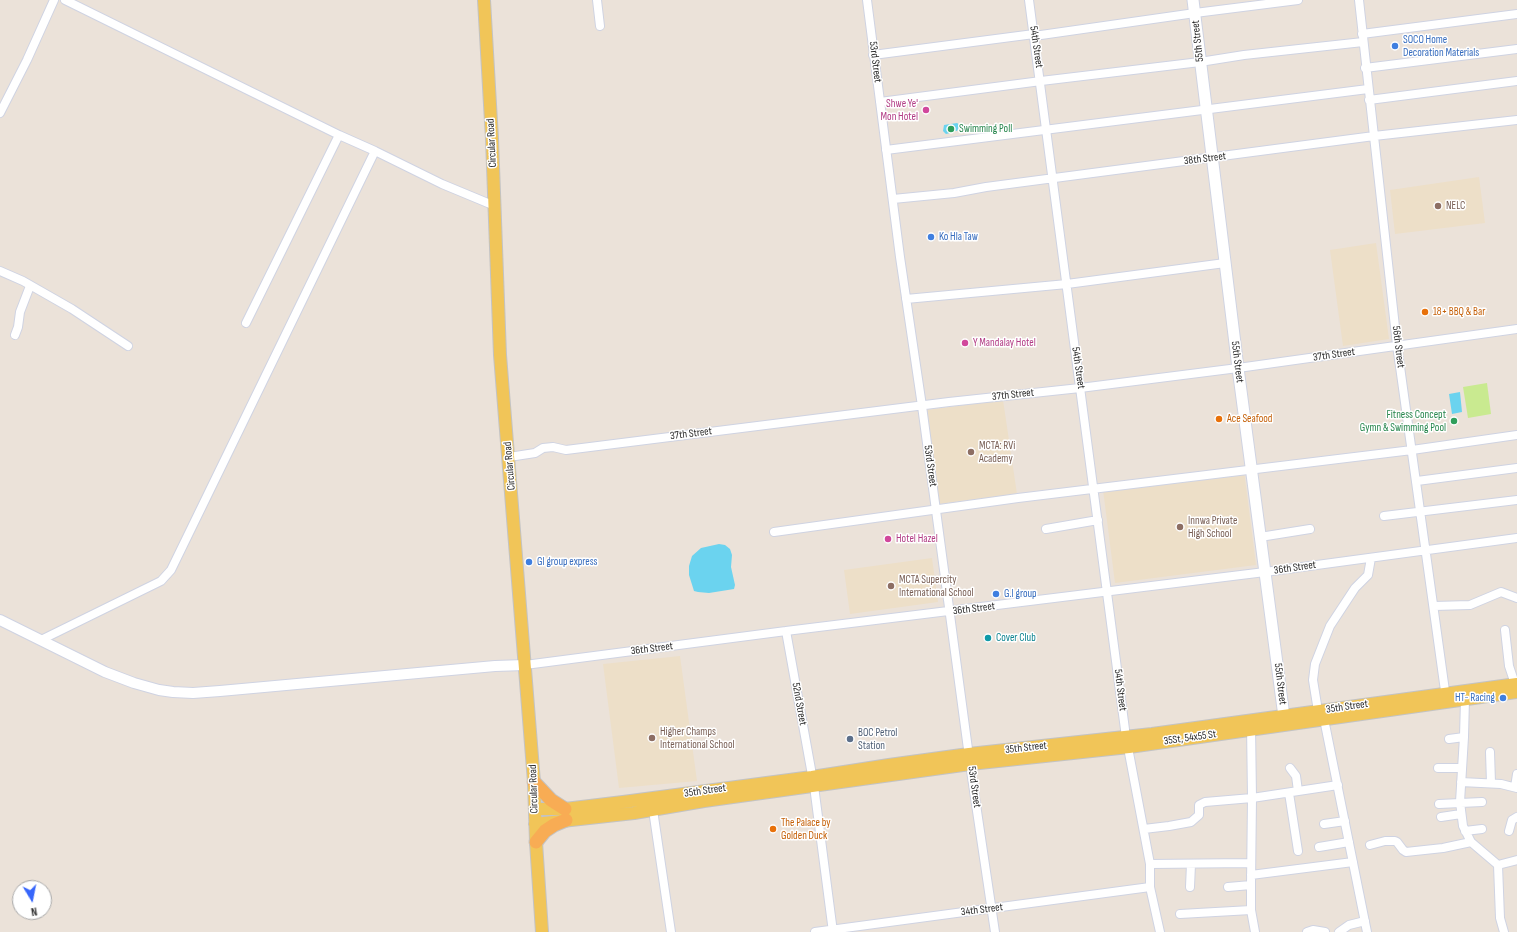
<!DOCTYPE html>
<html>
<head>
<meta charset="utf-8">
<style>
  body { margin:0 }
  #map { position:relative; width:1517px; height:932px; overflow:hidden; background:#ebe2d9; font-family:"Sofia Sans Condensed",sans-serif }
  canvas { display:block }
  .north { position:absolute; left:12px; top:880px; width:40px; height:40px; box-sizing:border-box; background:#fff; border:1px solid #a9a9a9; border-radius:50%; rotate:170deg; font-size:11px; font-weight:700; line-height:16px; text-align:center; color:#282828 }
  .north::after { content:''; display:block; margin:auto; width:14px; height:18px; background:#3766fb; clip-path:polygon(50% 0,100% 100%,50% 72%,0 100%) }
</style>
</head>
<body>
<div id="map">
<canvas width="1517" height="932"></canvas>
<div class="north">N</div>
</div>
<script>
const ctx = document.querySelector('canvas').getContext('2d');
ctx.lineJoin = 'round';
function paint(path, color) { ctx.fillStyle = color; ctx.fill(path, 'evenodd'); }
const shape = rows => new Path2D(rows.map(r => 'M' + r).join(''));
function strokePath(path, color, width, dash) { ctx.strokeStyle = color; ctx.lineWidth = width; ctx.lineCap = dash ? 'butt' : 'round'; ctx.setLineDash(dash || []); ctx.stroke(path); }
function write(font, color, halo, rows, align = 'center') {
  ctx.font = font + ' "Sofia Sans Condensed",sans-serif'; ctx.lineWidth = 3; ctx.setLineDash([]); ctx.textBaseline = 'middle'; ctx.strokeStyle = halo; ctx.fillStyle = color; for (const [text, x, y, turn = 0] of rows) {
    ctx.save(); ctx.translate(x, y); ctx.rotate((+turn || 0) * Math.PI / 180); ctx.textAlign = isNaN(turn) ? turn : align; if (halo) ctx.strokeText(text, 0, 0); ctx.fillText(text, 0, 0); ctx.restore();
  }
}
paint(shape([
  [1479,177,1485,223,1395,234,1390,190],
  [1376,243,1389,339,1343,346,1330,250],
  [1003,400,1017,494,939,504,926,410],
  [1244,471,1256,565,1115,583,1103,490],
  [932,558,938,602,850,614,844,570],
  [680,656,697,781,619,788,603,664]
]), '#eddfc8');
paint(shape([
  [1487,383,1491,414,1468,418,1463,387]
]), '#c9ea90');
paint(shape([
  [957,123,960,125,957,131,952,130,950,133,946,134,943,131,944,125],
  [1460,392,1462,412,1452,414,1449,394],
  [719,544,725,545,730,549,732,555,731,567,735,585,734,589,709,593,698,592,694,591,689,575,689,566,692,556,701,548]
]), '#6bd3ef');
const minor = shape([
  [65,0,339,135,375,151,442,184,495,206],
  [597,0,600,26],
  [867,0,900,257,922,406,970,764,995,932],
  [1029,0,1126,737,1150,864],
  [1359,0,1397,345,1446,698],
  [1362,34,1517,14],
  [1034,36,1195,13,1298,0],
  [873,55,1034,34],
  [1365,68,1517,49],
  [1369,100,1517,81],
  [880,102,1041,81,1200,62,1244,55,1363,42],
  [0,113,27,60,54,0],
  [886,150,1368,89],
  [893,199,954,193,986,187,1374,136,1517,120],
  [0,271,23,281,72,309,128,346],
  [906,299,1067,284,1225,263],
  [246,323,339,135],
  [15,335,18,327,20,312,30,286],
  [509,457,535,453,543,448,553,447,566,450,949,402,1080,388,1238,368,1517,329],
  [1417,481,1517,468],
  [1384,516,1517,500],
  [1046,529,1098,520],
  [774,532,1018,498,1412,450,1517,435],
  [1260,537,1310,529],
  [1434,606,1470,605,1501,592,1517,598],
  [1505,630,1509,666,1515,684],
  [786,631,814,786,833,932],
  [41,640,161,581,171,570,375,151],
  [525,665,786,631,1265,572,1517,538],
  [1465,699,1464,737,1460,802,1463,826,1471,842,1498,865,1500,918,1504,932],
  [1318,711,1313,680,1315,664,1330,626,1355,588,1368,575,1371,558],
  [1324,719,1367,932],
  [1251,725,1252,798,1251,885,1251,910,1255,932],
  [1449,739,1464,737],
  [1490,752,1491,783],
  [1290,768,1296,776,1298,791],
  [1438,768,1462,768],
  [1461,782,1501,784,1517,788],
  [1515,787,1517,774],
  [1289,793,1298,851],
  [1439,804,1482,802],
  [653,810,671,932],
  [1441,817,1461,814],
  [1324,824,1345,821],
  [1144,829,1169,826,1191,822,1199,815,1199,805,1205,802,1252,798,1338,785],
  [1465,831,1482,829],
  [1509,831,1512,820,1517,817],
  [1370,845,1385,841,1395,841,1397,842,1403,850,1406,852,1443,848,1471,842],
  [1319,847,1349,842],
  [1498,865,1517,860],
  [1251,875,1353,862],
  [1190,887,1191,864],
  [1228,887,1251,885],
  [1180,914,1251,910],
  [815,932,1150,887],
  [1160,932,1150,887,1150,864,1250,863],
  [1307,932,1313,930,1325,932],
  [1339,932,1349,925,1365,921]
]);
const tertiary = shape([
  [0,620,105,672,134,683,159,690,173,692,193,693,220,691,495,666,525,665]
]);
const secondary = shape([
  [1193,0,1238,368,1285,724]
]);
const primary = shape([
  [484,0,492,139,500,355,534,782,536,842,542,932],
  [535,809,565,809,623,802,812,777,889,765,969,754,1152,734,1517,684],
  [535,824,634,813,704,801,970,764,1129,747,1517,692]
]);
const trunk = shape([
  [534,782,551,800,565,809],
  [536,842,545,831,554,825,566,820]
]);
strokePath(minor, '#cfd3e2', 10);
strokePath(tertiary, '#cfd3e2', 12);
strokePath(secondary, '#cfd3e2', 13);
strokePath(primary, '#c3c3c3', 14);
strokePath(trunk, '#c3c3c3', 15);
strokePath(minor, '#fff', 8);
strokePath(tertiary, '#fff', 10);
strokePath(secondary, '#fff', 11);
strokePath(primary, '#f1c558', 12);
strokePath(trunk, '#f8ac54', 13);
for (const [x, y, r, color] of [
  [1395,46,4,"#3f7fe0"],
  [926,110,4,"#d1479c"],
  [951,129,4,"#2e9e5b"],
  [1438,206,4,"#8d6e63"],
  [931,237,4,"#3f7fe0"],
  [1425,312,4,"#e8710a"],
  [965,343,4,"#d1479c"],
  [1219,419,4,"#e8710a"],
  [1454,421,4,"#2e9e5b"],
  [971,452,4,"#8d6e63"],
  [1180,527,4,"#8d6e63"],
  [888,539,4,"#d1479c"],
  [529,562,4,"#3f7fe0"],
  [891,586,4,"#8d6e63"],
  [996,594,4,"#3f7fe0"],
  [988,638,4,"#0f9aa8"],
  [1503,698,4,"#3f7fe0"],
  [652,738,4,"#8d6e63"],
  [850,739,4,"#5c6f8a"],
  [773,829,4,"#e8710a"]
]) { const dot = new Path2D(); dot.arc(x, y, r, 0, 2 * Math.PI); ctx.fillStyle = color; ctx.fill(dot); strokePath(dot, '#fff', 1.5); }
write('11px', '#366cbe', '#fff', [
  ["SOCO Home",1403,40],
  ["Decoration Materials",1403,53],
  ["Ko Hla Taw",939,237],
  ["GI group express",537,562],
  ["G.I group",1004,594],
  ["HT- Racing",1495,698,"right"]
], 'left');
write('11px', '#282828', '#fff', [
  ["55th Street",1198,41,-96],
  ["54th Street",1036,47,82],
  ["53rd Street",875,62,83],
  ["Circular Road",492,143,-93],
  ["38th Street",1205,159,-7],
  ["56th Street",1398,347,83],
  ["37th Street",1334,355,-8],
  ["55th Street",1237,362,83],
  ["54th Street",1078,368,82],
  ["37th Street",1013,395,-6],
  ["37th Street",691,434,-7],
  ["Circular Road",510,466,-95],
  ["53rd Street",930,466,82],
  ["36th Street",1295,568,-8],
  ["36th Street",974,609,-7],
  ["36th Street",652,649,-7],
  ["55th Street",1280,684,83],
  ["54th Street",1120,690,83],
  ["52nd Street",799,704,80],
  ["35th Street",1347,707,-8],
  ["35St, 54x55 St",1190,738,-8],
  ["35th Street",1026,748,-6],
  ["53rd Street",974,787,82],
  ["Circular Road",534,789,-92],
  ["35th Street",705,791,-8],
  ["34th Street",982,910,-7]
]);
write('11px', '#b23c85', '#fff', [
  ["Shwe Ye'",918,104,"right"],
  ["Mon Hotel",918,117,"right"],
  ["Y Mandalay Hotel",973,343],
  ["Hotel Hazel",896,539]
], 'left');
write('11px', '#27864d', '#fff', [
  ["Swimming Poll",959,129],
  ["Fitness Concept",1446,415,"right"],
  ["Gymn & Swimming Pool",1446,428,"right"]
], 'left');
write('11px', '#785e54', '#fff', [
  ["NELC",1446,206],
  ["MCTA: RVi",979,446],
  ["Academy",979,459],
  ["Innwa Private",1188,521],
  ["High School",1188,534],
  ["MCTA Supercity",899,580],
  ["International School",899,593],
  ["Higher Champs",660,732],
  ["International School",660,745]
], 'left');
write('11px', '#c56008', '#fff', [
  ["18+ BBQ & Bar",1433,312],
  ["Ace Seafood",1227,419],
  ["The Palace by",781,823],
  ["Golden Duck",781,836]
], 'left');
write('11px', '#0d838f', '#fff', [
  ["Cover Club",996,638]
], 'left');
write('11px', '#4e5e75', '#fff', [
  ["BOC Petrol",858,733],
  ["Station",858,746]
], 'left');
</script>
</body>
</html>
